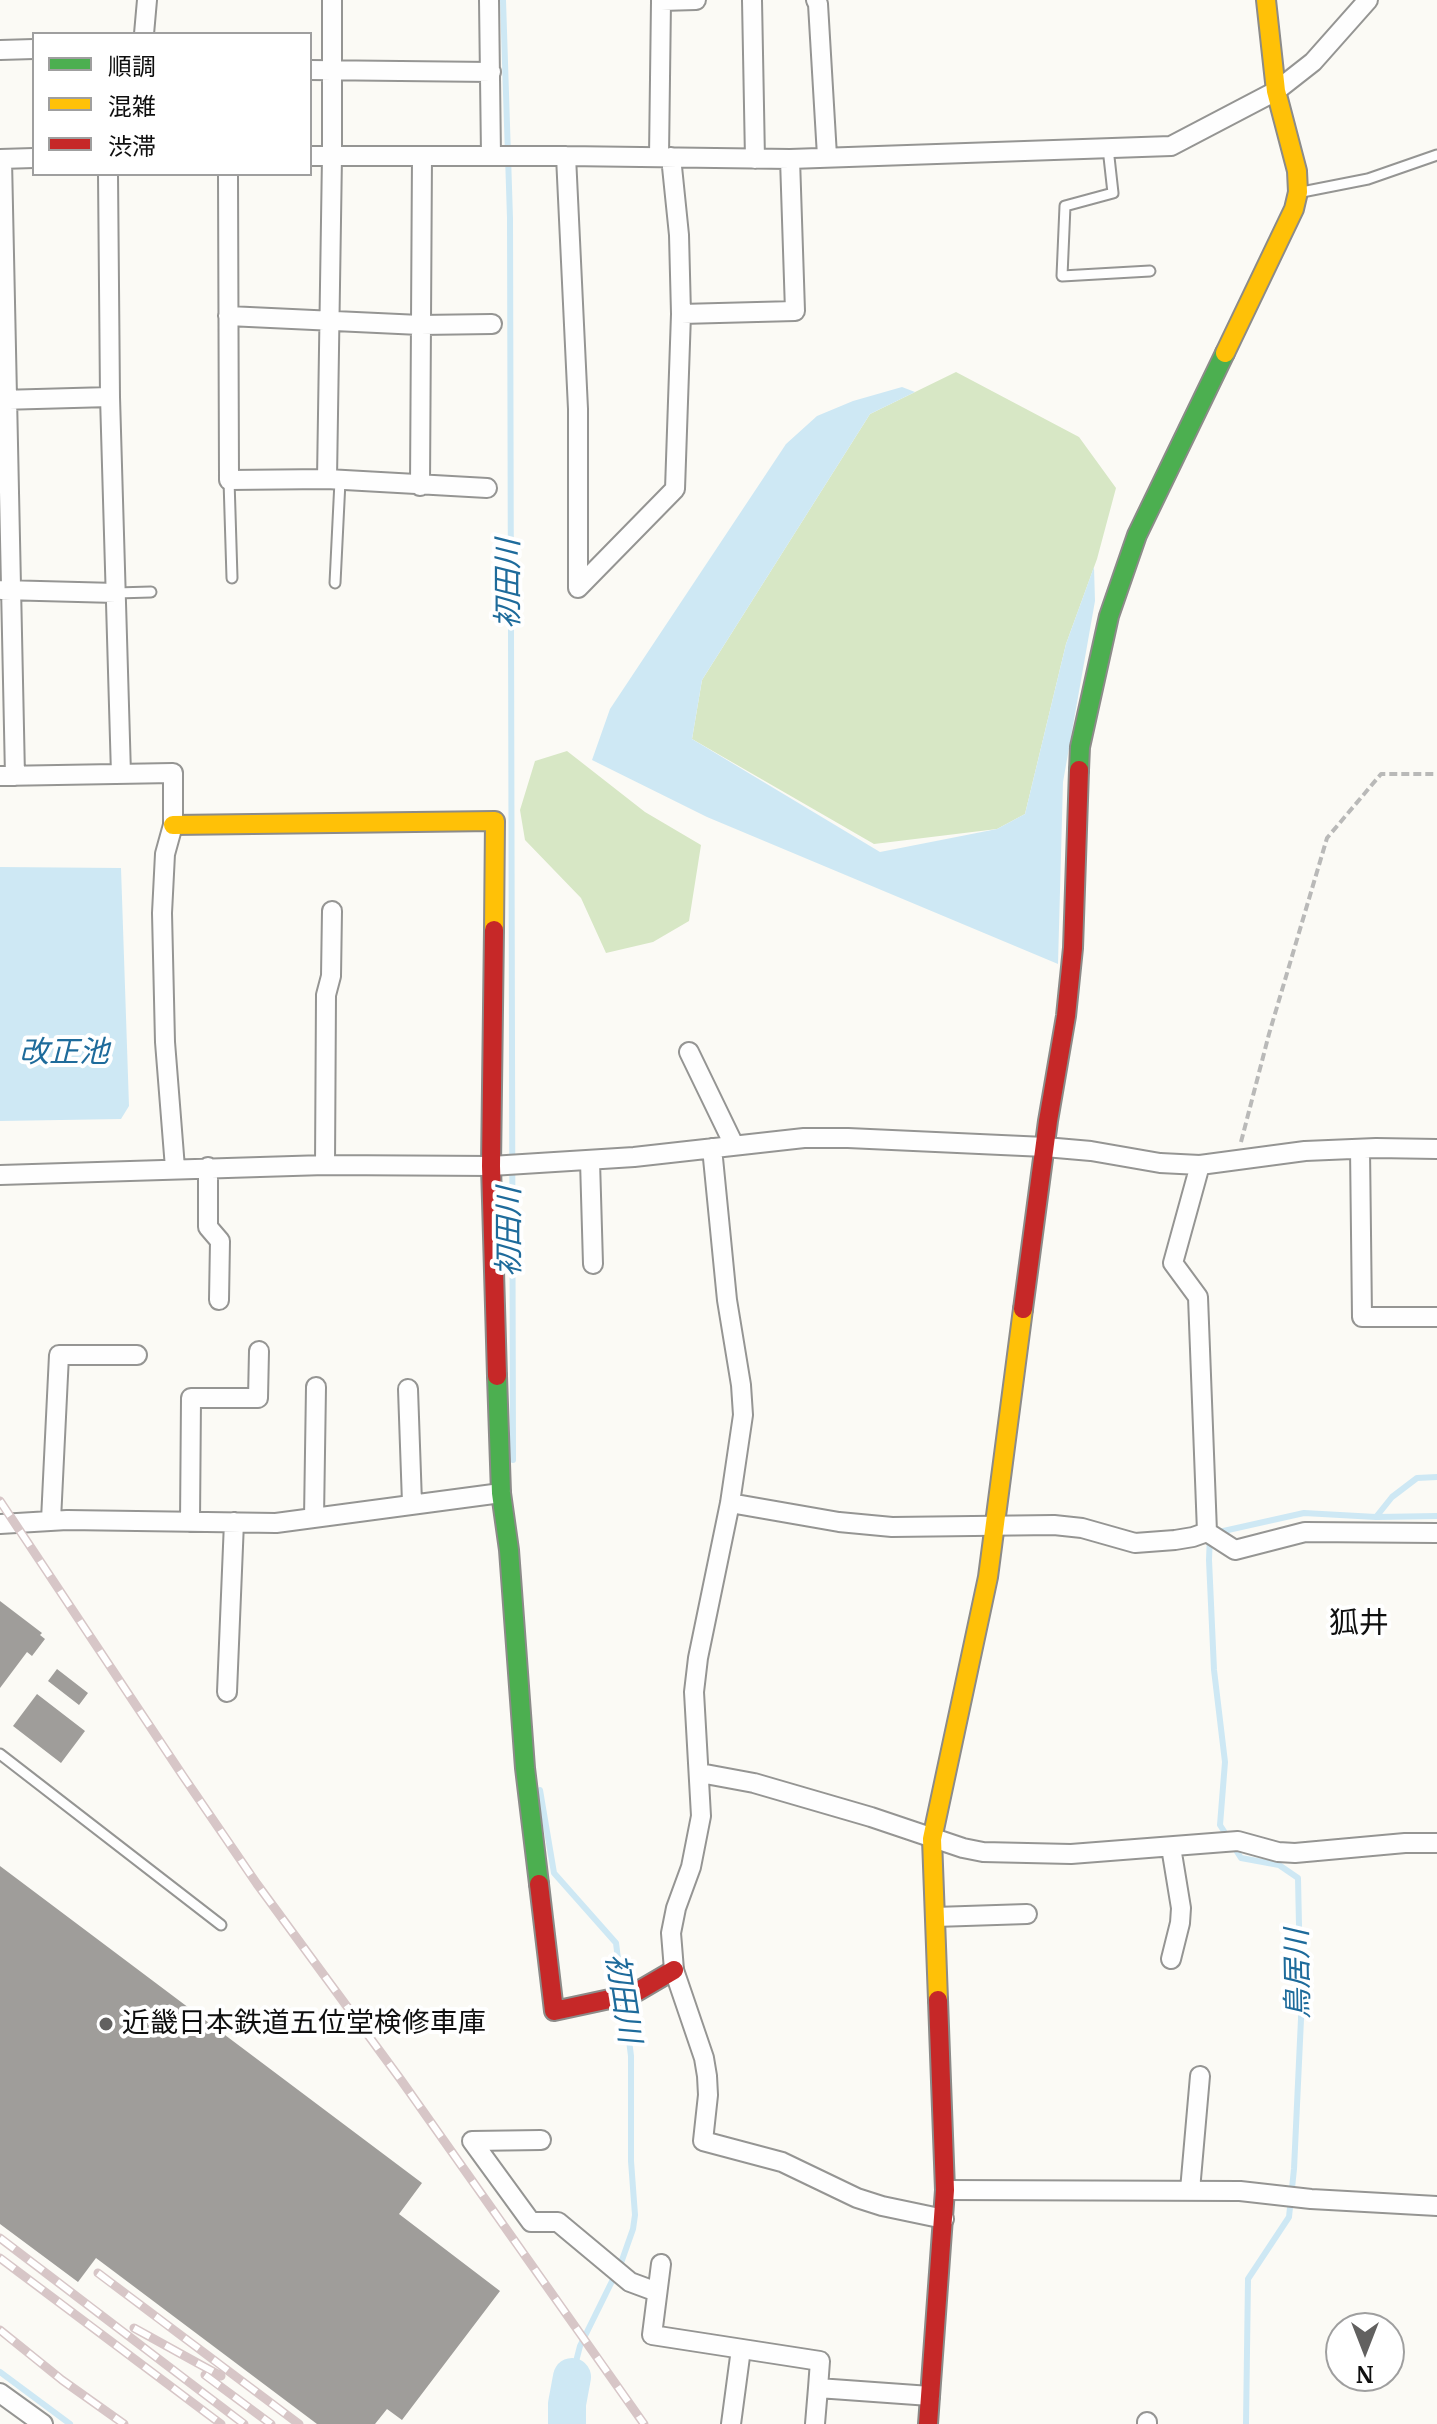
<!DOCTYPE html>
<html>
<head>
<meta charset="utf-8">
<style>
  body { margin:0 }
  #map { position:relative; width:1437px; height:2424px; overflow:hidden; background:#fbfaf5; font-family:Merriweather,"Noto Sans JP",serif }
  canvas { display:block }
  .legend { position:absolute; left:32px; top:32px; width:280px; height:144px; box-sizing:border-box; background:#fff; border:2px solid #9f9f9f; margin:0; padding:10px 14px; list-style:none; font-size:24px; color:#0f0f0f }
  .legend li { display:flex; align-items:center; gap:16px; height:40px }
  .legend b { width:40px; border:2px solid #9f9f9f }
  .north { position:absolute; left:1325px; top:2312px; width:80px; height:80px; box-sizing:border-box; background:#fff; border:2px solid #9f9f9f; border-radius:50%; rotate:180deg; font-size:22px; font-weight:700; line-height:32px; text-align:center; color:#0f0f0f }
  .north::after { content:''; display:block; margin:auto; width:28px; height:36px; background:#626160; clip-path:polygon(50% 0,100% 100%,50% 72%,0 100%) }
</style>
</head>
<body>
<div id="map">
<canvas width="1437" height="2424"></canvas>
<ul class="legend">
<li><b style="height:10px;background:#4caf50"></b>順調</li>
<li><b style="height:10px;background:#ffc107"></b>混雑</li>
<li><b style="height:10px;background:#c62828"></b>渋滞</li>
</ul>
<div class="north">N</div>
</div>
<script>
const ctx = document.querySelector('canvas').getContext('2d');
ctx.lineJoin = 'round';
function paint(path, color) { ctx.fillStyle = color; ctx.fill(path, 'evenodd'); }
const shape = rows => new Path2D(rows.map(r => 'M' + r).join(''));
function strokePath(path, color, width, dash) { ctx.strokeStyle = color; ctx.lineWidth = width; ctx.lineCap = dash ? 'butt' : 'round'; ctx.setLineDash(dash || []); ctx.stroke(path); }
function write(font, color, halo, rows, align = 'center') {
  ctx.font = font + ' Merriweather,"Noto Sans JP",serif'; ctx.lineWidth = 8; ctx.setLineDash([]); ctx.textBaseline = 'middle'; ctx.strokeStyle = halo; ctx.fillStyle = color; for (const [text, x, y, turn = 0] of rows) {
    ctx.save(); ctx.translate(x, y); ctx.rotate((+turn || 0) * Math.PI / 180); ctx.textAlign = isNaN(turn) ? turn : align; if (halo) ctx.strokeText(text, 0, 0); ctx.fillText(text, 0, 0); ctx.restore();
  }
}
paint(shape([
  [956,372,1079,437,1116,488,1097,559,1066,644,1025,814,997,829,874,844,692,739,702,680,870,414],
  [567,751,645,812,701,845,689,921,653,942,606,953,581,898,525,840,520,810,535,761]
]), '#d7e7c5');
paint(shape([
  [902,387,915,392,870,414,702,680,692,739,880,852,997,829,1025,814,1066,644,1094,567,1095,601,1063,782,1058,964,707,817,592,760,610,709,786,444,817,416,853,401],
  [0,867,121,868,129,1106,121,1119,0,1121]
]), '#cee8f4');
strokePath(shape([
  [503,0,510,218,513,1460],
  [1377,1517,1437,1516],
  [540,1790,554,1873,616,1943,622,1990],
  [0,2372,70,2424],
  [572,2377,580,2346,621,2263,633,2229,635,2215,631,2161,631,2056,624,2001],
  [1246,2424,1248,2279,1289,2217,1294,2169,1301,2019,1298,1878,1279,1865,1241,1858,1220,1825,1225,1762,1214,1670,1209,1560,1210,1534,1304,1513,1376,1517,1392,1497,1417,1478,1437,1477]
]), '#cee8f4', 6);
strokePath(shape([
  [567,2424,567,2404,572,2377]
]), '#cee8f4', 38);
paint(shape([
  [0,1601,42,1633,40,1635,45,1639,32,1656,27,1652,0,1688],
  [57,1669,88,1693,79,1705,48,1681],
  [37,1694,85,1731,61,1763,13,1726],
  [0,1866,422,2183,399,2214,500,2291,402,2420,387,2409,375,2424,317,2424,96,2258,78,2282,0,2224]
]), '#9f9d9a');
const lane = shape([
  [1108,148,1113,193,1065,206,1062,276,1150,271],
  [1302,192,1368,179,1437,155],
  [229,480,232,578],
  [335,583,340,481],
  [116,593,151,592],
  [0,1754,221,1925]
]);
const street = shape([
  [332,0,332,156,327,479,487,488],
  [489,0,491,155],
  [752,0,755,159],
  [816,0,818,4,827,156],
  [144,34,147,0],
  [0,50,34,49],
  [310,70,491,72],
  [310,156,566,156,790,159,1171,146,1276,91,1313,62,1368,0],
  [566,156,578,409,578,588],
  [659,156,661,1,696,0],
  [671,157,679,235,681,314],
  [0,159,34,158],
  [2,160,15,776],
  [108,174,110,397,121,774],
  [228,174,229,480,327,479],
  [228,316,420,325,492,324],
  [0,400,110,397],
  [420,486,422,156],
  [578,588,675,489,681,314,795,311,790,159],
  [2,590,116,593],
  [0,776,173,773,173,825,165,854,162,913,165,1042,175,1168],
  [689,1052,734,1145],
  [712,1148,727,1300,741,1385,743,1415,730,1503,698,1658,694,1692,701,1816,691,1867,676,1908,671,1933,674,1970,704,2058,707,2076,708,2095,703,2141,782,2162,857,2198,882,2206,944,2219],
  [1360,1149,1362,1317,1437,1317],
  [590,1161,593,1264],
  [325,1165,326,995,331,976,332,911],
  [208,1167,208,1227,220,1241,219,1300],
  [0,1175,325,1165,491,1166,634,1157,804,1138,848,1138,1045,1147,1091,1151,1160,1163,1200,1165,1305,1151,1376,1148,1437,1149],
  [408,1389,412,1503],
  [730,1503,839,1522,892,1527,1054,1525,1082,1528,1135,1543,1175,1540,1193,1537,1207,1532,1198,1297,1173,1263,1200,1165],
  [314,1518,316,1387],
  [51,1520,59,1355,137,1355],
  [190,1522,191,1398,258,1398,259,1351],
  [0,1524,67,1520,276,1523,501,1493],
  [1207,1532,1235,1550,1305,1532,1437,1533],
  [227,1692,234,1522],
  [700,1773,754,1783,871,1817,963,1848,983,1852,1071,1854,1238,1841,1278,1852,1295,1853,1405,1843,1437,1843],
  [935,1917,1027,1914],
  [1171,1959,1180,1923,1181,1908,1171,1847],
  [541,2140,472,2141,531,2222,558,2222,630,2282,657,2292],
  [945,2190,1240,2191,1311,2199,1437,2206],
  [1190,2190,1200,2076],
  [661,2264,652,2335,820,2361,818,2388],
  [0,2393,43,2424],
  [731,2424,741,2349],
  [815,2424,818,2388,930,2396],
  [1147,2424,1147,2422]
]);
const fast = shape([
  [1079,770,1080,747,1109,616,1137,535,1225,353],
  [497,1376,501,1493,509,1550,525,1768,539,1884]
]);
const slow = shape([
  [1225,353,1294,209,1298,192,1297,171,1276,91,1266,0],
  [173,825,495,821,494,930],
  [938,2000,932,1839,988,1577,1023,1309]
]);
const jam = shape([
  [494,930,491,1166,497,1376],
  [1023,1309,1048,1121,1066,1016,1073,948,1079,770],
  [539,1884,554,2011,633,1994,674,1970],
  [928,2424,945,2190,938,2000]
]);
strokePath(lane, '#959593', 13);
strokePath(street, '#959593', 22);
strokePath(fast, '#8c8b89', 22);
strokePath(slow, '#8c8b89', 22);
strokePath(jam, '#8c8b89', 22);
strokePath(shape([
  [1241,1142,1269,1034,1327,838,1381,774,1437,774]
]), '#b9b9b8', 4, [8, 4]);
strokePath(lane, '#fefefe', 9);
strokePath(street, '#fefefe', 18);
strokePath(fast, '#4caf50', 18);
strokePath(slow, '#ffc107', 18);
strokePath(jam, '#c62828', 18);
const rail = shape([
  [0,1501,183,1776,257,1884,401,2080,644,2424],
  [0,2238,244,2424],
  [0,2258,221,2424],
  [98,2273,299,2424],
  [134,2328,221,2376],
  [0,2330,62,2380,124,2424],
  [205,2375,271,2424]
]);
strokePath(rail, '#d7c6c7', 9);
strokePath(rail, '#fff', 6, [18]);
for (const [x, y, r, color] of [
  [106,2024,8,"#626160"]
]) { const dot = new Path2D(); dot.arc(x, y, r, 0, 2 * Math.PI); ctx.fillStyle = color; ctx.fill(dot); strokePath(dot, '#fff', 3); }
write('28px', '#0f0f0f', '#fff', [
  ["近畿日本鉄道五位堂検修車庫",122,2024]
], 'left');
write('italic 30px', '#1e6b9b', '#fff', [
  ["初田川",510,584,-90],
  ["改正池",64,1054],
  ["初田川",511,1232,-90],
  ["鳥居川",1299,1974,-91],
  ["初田川",622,1998,81]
]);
write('30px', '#0f0f0f', '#fff', [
  ["狐井",1359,1625]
]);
</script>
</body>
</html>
